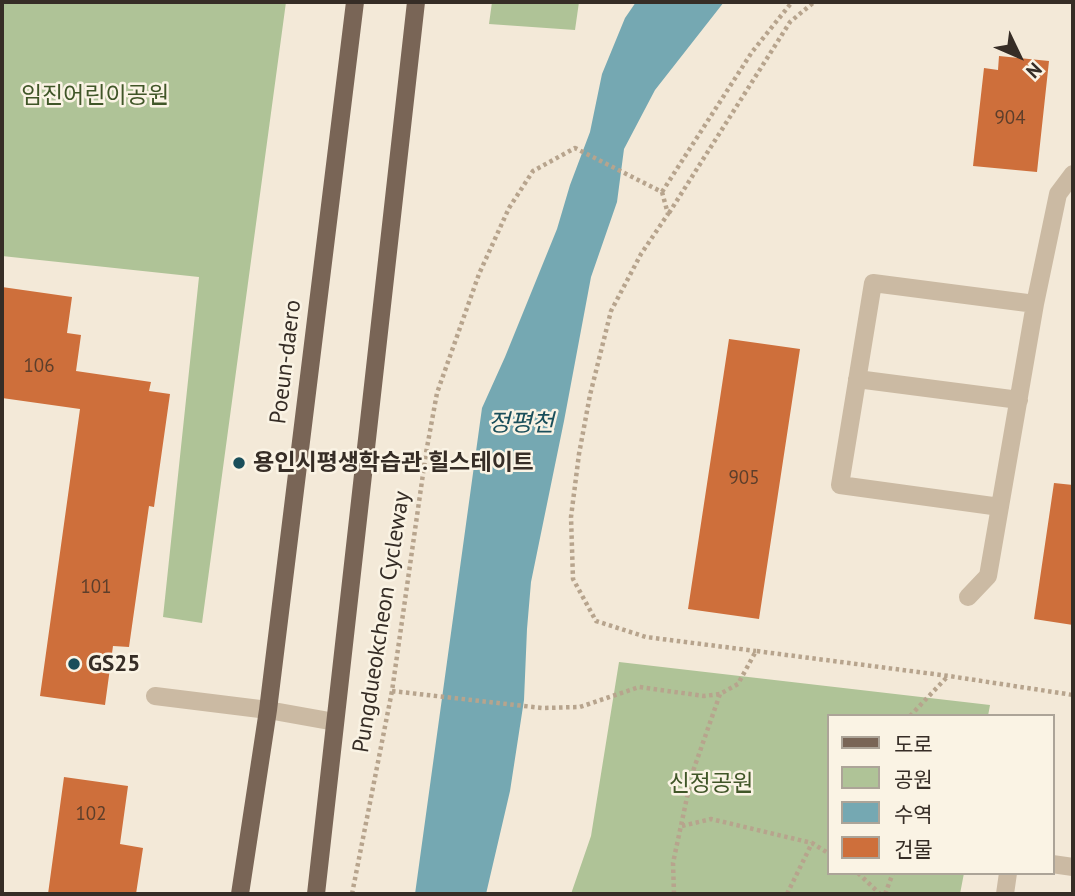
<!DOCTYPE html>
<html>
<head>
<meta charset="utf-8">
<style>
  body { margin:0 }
  #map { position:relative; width:1075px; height:896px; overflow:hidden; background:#f3e9d8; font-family:"PT Sans","Noto Sans KR",sans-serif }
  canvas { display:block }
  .frame { position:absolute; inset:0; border:4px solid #362d26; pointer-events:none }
  .legend { position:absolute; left:827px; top:714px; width:228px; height:161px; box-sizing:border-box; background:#faf3e4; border:2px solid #aca498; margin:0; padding:9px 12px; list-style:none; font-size:21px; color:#362d26 }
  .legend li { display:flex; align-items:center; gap:14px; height:35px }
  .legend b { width:35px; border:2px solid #aca498 }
  .north { position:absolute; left:984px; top:21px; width:70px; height:70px; -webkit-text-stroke:5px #faf3e4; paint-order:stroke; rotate:134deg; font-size:19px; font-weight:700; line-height:28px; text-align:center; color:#362d26 }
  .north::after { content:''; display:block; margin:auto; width:24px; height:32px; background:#362d26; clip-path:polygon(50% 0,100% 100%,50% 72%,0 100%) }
</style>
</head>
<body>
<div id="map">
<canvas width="1075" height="896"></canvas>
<div class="frame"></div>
<ul class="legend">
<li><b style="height:9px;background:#796556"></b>도로</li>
<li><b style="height:19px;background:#afc397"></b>공원</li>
<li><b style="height:19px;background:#75a8b2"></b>수역</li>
<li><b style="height:19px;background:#ce6f3b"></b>건물</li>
</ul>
<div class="north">N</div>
</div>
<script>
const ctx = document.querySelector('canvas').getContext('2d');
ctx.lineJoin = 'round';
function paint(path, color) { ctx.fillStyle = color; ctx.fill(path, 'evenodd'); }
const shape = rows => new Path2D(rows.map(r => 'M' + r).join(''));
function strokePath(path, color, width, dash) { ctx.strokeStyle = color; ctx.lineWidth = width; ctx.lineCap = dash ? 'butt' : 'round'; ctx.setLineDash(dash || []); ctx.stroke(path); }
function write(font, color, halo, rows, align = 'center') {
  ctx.font = font + ' "PT Sans","Noto Sans KR",sans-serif'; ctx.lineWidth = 5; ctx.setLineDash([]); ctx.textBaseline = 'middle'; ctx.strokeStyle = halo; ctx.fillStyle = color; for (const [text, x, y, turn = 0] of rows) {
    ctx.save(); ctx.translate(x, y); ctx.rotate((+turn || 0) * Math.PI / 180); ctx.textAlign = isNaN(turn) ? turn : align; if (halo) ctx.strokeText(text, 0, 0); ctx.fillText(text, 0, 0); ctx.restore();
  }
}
paint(shape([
  [2,2,286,2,202,623,163,617,199,277,2,256],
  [492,2,579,2,575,30,489,24],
  [619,662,990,705,988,716,828,716,828,873,964,873,960,894,571,894,591,836]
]), '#afc397');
paint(shape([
  [636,2,724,2,655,90,624,149,617,202,591,277,564,421,531,582,527,629,524,700,510,791,486,894,415,894,482,408,505,357,557,229,570,185,590,132,602,74,625,18]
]), '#75a8b2');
paint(shape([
  [999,56,1049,61,1037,172,973,166,984,68,998,70],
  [2,287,72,297,67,333,81,335,76,371,151,382,149,391,170,394,154,507,149,506,129,647,113,646,105,705,40,696,80,409,2,398],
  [729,339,800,349,759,619,688,609],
  [1054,483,1073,485,1073,625,1034,619],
  [64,777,128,786,120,844,143,848,136,894,48,894]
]), '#ce6f3b');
strokePath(shape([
  [662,192,668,214,641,254,611,311,590,395,579,454,571,517,573,579,596,621,646,637,756,651],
  [662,192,752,52,792,2],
  [669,213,790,22,814,2],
  [392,691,542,708,580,707,639,687,704,696,720,694,738,684,756,651,949,676,1073,695],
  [910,716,948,676],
  [682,826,711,819,812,843,828,853],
  [858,873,880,894],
  [352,894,392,691,426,453,437,393,479,274,509,208,533,171,575,148,662,192],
  [674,894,673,863,692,774,720,694],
  [787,894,812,843],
  [885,894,893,873]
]), '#b7a48d', 4.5, [3.5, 3.5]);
strokePath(shape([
  [857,379,1019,400],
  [1000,507,840,485,873,283,1035,304],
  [968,597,988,576,1035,304,1058,194,1073,174],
  [155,696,268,710,335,722]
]), '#cbbaa3', 18);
strokePath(shape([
  [1052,864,1073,867],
  [1005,894,1008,873]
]), '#cbbaa3', 18);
strokePath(shape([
  [240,894,268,710,355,2],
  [316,894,416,2]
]), '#796556', 18);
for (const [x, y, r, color] of [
  [239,463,7,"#194e5a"],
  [74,664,7,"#194e5a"]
]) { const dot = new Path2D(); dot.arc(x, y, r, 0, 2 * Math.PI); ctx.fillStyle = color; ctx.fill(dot); strokePath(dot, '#faf3e4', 2.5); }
write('19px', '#5c3e2b', null, [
  ["904",1010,119],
  ["106",39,367],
  ["905",744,479],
  ["101",96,588],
  ["102",91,815]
]);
write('23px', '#405628', '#faf3e4', [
  ["임진어린이공원",95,96],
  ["신정공원",711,784]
]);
write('23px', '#362d26', '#faf3e4', [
  ["Poeun-daero",286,362,-83],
  ["Pungdueokcheon Cycleway",382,622,-81]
]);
write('bold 23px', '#362d26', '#faf3e4', [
  ["용인시평생학습관.힐스테이트",253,463],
  ["GS25",88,664]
], 'left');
write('italic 24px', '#194e5a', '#faf3e4', [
  ["정평천",521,424]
]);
</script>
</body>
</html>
